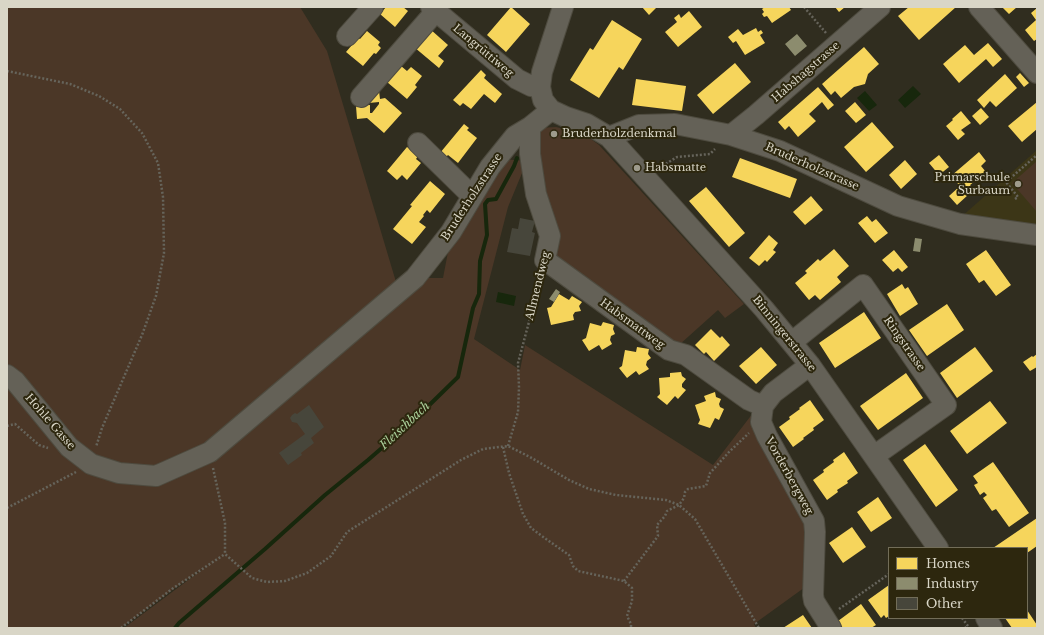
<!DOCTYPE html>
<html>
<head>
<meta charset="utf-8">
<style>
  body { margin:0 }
  #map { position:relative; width:1044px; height:635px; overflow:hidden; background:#302d1f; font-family:"Libre Baskerville",serif }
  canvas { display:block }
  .frame { position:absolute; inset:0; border:8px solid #d9d6c7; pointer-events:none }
  .legend { position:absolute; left:888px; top:547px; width:140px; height:72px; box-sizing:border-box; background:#2d270e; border:1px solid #726d58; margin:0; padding:5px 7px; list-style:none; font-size:12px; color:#d9d6c7 }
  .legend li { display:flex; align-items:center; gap:8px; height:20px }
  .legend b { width:20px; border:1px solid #726d58 }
</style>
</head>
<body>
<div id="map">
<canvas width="1044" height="635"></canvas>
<div class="frame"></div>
<ul class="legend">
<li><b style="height:11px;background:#f6d55c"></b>Homes</li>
<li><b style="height:11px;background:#8c8c6e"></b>Industry</li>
<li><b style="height:11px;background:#47463b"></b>Other</li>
</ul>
</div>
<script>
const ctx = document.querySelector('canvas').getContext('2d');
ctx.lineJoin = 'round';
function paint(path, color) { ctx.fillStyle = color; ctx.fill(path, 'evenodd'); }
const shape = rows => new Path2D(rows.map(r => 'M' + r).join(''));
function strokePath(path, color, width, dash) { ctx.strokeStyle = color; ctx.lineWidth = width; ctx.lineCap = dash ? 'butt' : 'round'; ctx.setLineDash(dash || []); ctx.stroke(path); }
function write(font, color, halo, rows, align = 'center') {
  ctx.font = font + ' "Libre Baskerville",serif'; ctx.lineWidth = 4; ctx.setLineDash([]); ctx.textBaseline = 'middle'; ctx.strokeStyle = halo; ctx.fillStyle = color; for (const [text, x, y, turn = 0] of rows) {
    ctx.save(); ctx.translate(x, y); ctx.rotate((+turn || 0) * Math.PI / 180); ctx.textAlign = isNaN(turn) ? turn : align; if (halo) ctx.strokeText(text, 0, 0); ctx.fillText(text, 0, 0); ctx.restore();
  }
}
paint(shape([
  [1037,150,1037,228,960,218]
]), '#3c3617');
paint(shape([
  [7,7,300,7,327,51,399,292,415,278,443,278,448,252,501,159,527,161,508,207,474,339,520,370,525,345,713,465,753,413,810,527,808,585,754,624,756,628,124,628,211,563,172,590,121,628,7,628],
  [556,127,584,134,599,145,744,304,725,318,718,310,679,345,550,254,540,195,538,128],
  [1037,161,1037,212,1012,183]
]), '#4b3727');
paint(shape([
  [913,86,921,94,905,108,898,100],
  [865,91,877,105,869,111,857,98],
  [498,292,516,296,514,306,496,302]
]), '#17270c');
paint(shape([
  [386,7,403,7,408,11,395,27,380,14],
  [511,7,530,24,506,52,487,35],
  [642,7,657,7,649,15],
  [765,7,789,7,791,10,772,23,767,16,764,17,762,14,764,12,762,9],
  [835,7,845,7,839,12],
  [909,7,956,7,919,40,898,16],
  [1002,7,1017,7,1009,14],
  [1037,8,1037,39,1034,41,1025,30,1036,20,1031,13],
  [689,11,702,27,678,47,665,32,677,22,674,18,679,14,681,18],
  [612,20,642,39,623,70,619,67,599,98,570,80,590,48,593,50],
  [756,28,758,32,761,30,763,33,760,35,765,43,745,55,736,41,733,43,728,37,738,29,743,35],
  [430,29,448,45,438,56,444,61,439,68,414,47],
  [367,31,380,42,378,45,381,48,376,54,374,53,363,66,346,52,358,38,360,39],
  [988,43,1002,59,993,67,986,59,959,83,943,64,965,45,974,55],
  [864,47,879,64,868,74,865,84,854,87,841,98,835,91,831,95,822,84],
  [735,63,751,82,713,114,697,95],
  [401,66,407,71,411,67,422,76,415,85,417,87,407,99,387,82],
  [481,70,486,75,484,78,502,94,495,103,484,94,471,109,463,103,460,106,453,100],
  [1020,73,1029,83,1024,87,1016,77],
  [1005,74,1017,88,996,107,990,101,984,108,977,100],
  [636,79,686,86,682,111,632,105],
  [818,87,834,105,828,110,822,102,809,114,816,121,798,137,789,126,785,130,778,122],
  [379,91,380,99,385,98,402,113,384,133,367,118,357,119,356,106,370,105,370,113,372,113,379,104,379,102,369,103],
  [855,102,866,115,856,123,845,111],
  [1037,102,1037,129,1022,142,1008,126],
  [981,108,989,117,980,125,972,116],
  [961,111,971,123,961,130,965,134,958,140,946,126,953,120,952,119],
  [872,122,894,147,866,172,844,147],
  [464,124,469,128,467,130,477,138,458,163,448,155,446,157,440,153],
  [407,147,418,156,416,159,421,163,407,180,402,175,397,180,387,171],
  [979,152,986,161,981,166,986,172,970,185,972,188,966,193,968,195,957,205,949,196,960,186,951,176],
  [939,155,949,167,939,175,929,163],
  [740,158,797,179,790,198,732,177],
  [905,160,917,174,901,189,889,175],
  [430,181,445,194,430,213,427,210,423,215,424,216,419,222,426,227,412,244,393,229,412,206,410,205],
  [706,187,745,233,729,247,689,201],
  [811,196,823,210,805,225,793,212],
  [867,216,872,222,876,219,888,233,875,243,858,223],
  [769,235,778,243,773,250,776,252,767,262,765,260,759,266,749,258],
  [834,249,849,266,837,277,841,282,820,300,815,295,809,300,795,283,807,273,805,271,818,259,820,261],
  [894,250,908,267,902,272,898,268,893,272,882,260],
  [986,250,1011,285,996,296,984,280,979,283,966,264],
  [902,284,905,289,908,287,918,304,900,316,887,294],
  [559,294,569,300,572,296,582,302,579,306,581,311,575,312,573,315,574,320,551,325,547,308,551,307],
  [947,304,964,330,927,356,909,330],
  [864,312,881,338,835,368,819,343],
  [603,322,614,325,613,329,615,334,611,336,610,340,612,344,602,350,599,345,589,351,582,340,586,338,590,323,601,326],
  [711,329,720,338,722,336,730,345,714,361,706,352,704,354,695,345],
  [637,347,649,349,648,354,651,358,647,361,646,365,649,369,639,375,636,371,627,378,619,368,622,366,625,350,636,352],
  [761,347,777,365,756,384,739,366],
  [975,347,993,371,957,398,940,373],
  [1037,354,1037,367,1030,371,1023,362,1032,356,1033,357],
  [681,372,682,376,686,379,682,384,682,387,686,390,678,399,675,396,667,405,657,397,660,394,659,378,670,377,670,373],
  [906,373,923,398,878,430,860,406],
  [715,392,716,397,721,399,719,404,720,407,724,409,719,420,715,418,710,428,698,424,700,420,695,405,706,401,704,396],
  [810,400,824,420,813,428,814,430,803,438,804,439,793,447,779,427,790,419,789,417,800,409,799,408],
  [990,401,1007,423,967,454,950,431],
  [925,444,958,490,936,507,903,460],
  [844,452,858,473,847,481,848,483,837,490,838,492,827,500,813,480,824,472,823,470,834,462,833,460],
  [993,462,1029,513,1009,527,996,509,992,511,983,498,987,495,984,492,980,495,974,485,978,483,973,476],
  [878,497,892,518,871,532,857,512],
  [1037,518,1037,546,1027,553,1027,548,993,548],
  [852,527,866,547,843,563,829,543],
  [889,585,889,616,886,618,884,615,881,618,868,600],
  [861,604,876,625,871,628,843,628,838,621],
  [1027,610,1037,625,1037,628,1012,628,1005,618,1027,618],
  [803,615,812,628,783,628]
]), '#f6d55c');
paint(shape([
  [797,34,807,46,795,56,785,44],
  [915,238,922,239,920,252,913,251],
  [556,289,560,292,554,302,549,299]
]), '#8c8c6e');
strokePath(shape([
  [175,628,179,623,265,549,325,495,368,460,413,421,458,377,473,308,479,294,480,261,487,235,485,204,488,200,496,199,514,166,517,158]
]), '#17270c', 4);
paint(shape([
  [520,218,535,221,532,232,535,233,530,256,507,252,512,228,518,229],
  [309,405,324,427,311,438,314,443,301,453,302,455,288,465,279,453,305,434,297,423,292,422,290,418,292,415,295,413,297,414]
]), '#47463b');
const minor = shape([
  [431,7,517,79,531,86,540,87],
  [563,7,542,72,540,87,543,100,551,110,566,117,587,124,609,137,764,309,810,365,938,548],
  [979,7,1037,73],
  [347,36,373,7],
  [361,97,436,11],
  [530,127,530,154,536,194,550,236,545,260,669,350,686,355,749,400,763,406],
  [731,135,756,115,880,7],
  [609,137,639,125,675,124,731,135,780,151,898,206,960,224,1037,235],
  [418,143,472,196],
  [792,342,863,285,946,405,874,456],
  [810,365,773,393,763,406,761,422,767,436,814,521,815,532,813,595,814,601,831,628],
  [7,375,15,381,69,447,91,464,119,473,156,476,210,452,415,278,451,232,490,167,515,136,530,127,551,110],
  [986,618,992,628]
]);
strokePath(minor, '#4e4b3f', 22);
strokePath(shape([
  [804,7,826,33],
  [7,71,70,84,99,96,120,109,142,133,158,163,163,197,164,253,156,296,142,335,102,428,96,447],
  [659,168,677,157,710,154,715,149],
  [1015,199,1018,197,1006,182,1037,155],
  [7,426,15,424,39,445,48,448],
  [508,446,518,412,519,387,518,363,541,277],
  [503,447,509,473,523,514,531,528,546,539,569,555,573,566,578,571,624,581,632,588,632,601,627,616,631,624,631,628],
  [213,468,225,523,225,554,252,578,267,582,285,581,307,573,331,556,347,532,461,460,483,449,508,446,530,457,569,480,589,489,616,495,666,500,679,505,695,519,759,628],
  [7,508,76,472],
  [624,581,658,536,657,525,665,516,667,511,679,505,684,498,685,492,688,489,706,486,710,473,729,452,749,433],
  [839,609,889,574],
  [962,618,968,626,965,628],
  [121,628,172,589,225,554]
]), '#66645b', 2.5, [2, 2]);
strokePath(minor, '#646157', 20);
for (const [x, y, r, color] of [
  [554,134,4,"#9e9b8c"],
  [637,168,4,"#9e9b8c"],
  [1018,184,4,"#9e9b8c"]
]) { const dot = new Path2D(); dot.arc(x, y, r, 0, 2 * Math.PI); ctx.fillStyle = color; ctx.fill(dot); strokePath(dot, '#2d270e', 1.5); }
write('11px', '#d9d6c7', '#2d270e', [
  ["Langrüttiweg",483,51,40],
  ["Habshagstrasse",806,72,-41],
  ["Bruderholzstrasse",812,167,24],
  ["Bruderholzstrasse",472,197,-57],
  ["Allmendweg",538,286,-76],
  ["Habsmattweg",632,324,36],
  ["Binningerstrasse",784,334,51],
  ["Ringstrasse",904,344,55],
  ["Hohle Gasse",50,422,49],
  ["Vorderbergweg",789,476,61]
]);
write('11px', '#d9d6c7', '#2d270e', [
  ["Bruderholzdenkmal",562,134],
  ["Habsmatte",645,168],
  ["Primarschule",1010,178,"right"],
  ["Surbaum",1010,191,"right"]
], 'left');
write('italic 12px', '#aacf99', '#2d270e', [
  ["Fleischbach",405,426,-43]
]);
</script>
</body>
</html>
